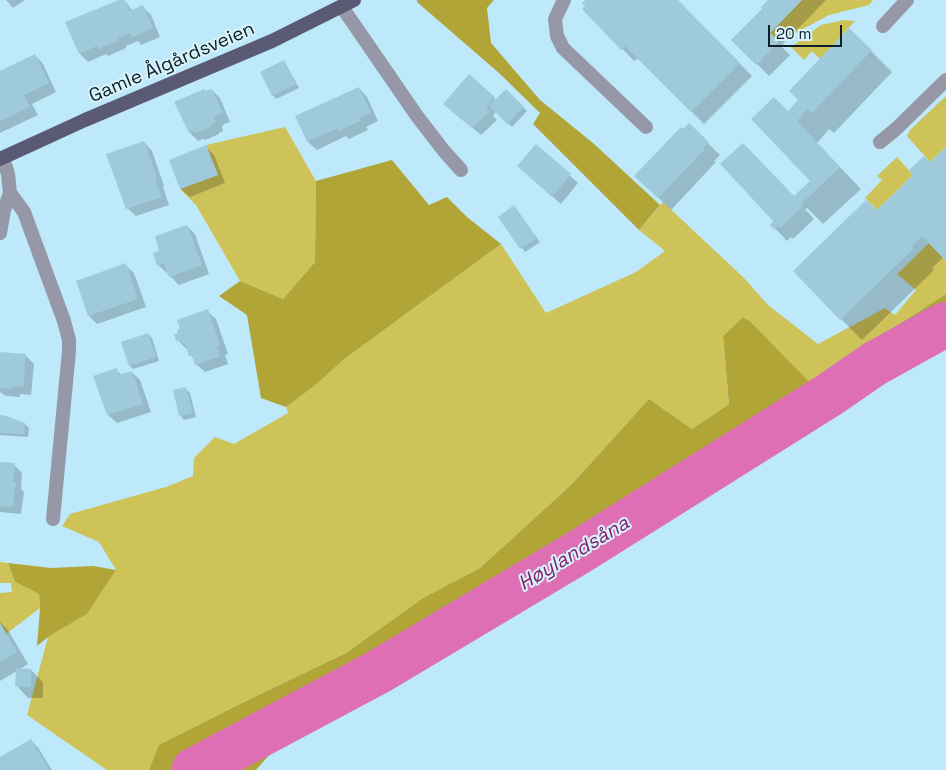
<!DOCTYPE html>
<html>
<head>
<meta charset="utf-8">
<style>
  body { margin:0 }
  #map { position:relative; width:946px; height:770px; overflow:hidden; background:#bde9fa; font-family:"Space Grotesk",sans-serif }
  canvas { display:block }
  .scale { position:absolute; left:768px; top:25px; width:74px; height:22px; box-sizing:border-box; border:2px solid #0e1f25; border-top:0; padding-left:6px; font-size:15px; line-height:18px; white-space:nowrap; color:#0e1f25; -webkit-text-stroke:4px #d9f3fd; paint-order:stroke }
</style>
</head>
<body>
<div id="map">
<canvas width="946" height="770"></canvas>
<div class="scale">20 m</div>
</div>
<script>
const ctx = document.querySelector('canvas').getContext('2d');
ctx.lineJoin = 'round';
function paint(path, color) { ctx.fillStyle = color; ctx.fill(path, 'evenodd'); }
const shape = rows => new Path2D(rows.map(r => 'M' + r).join(''));
function strokePath(path, color, width, dash) { ctx.strokeStyle = color; ctx.lineWidth = width; ctx.lineCap = dash ? 'butt' : 'round'; ctx.setLineDash(dash || []); ctx.stroke(path); }
function write(font, color, halo, rows, align = 'center') {
  ctx.font = font + ' "Space Grotesk",sans-serif'; ctx.lineWidth = 4; ctx.setLineDash([]); ctx.textBaseline = 'middle'; ctx.strokeStyle = halo; ctx.fillStyle = color; for (const [text, x, y, turn = 0] of rows) {
    ctx.save(); ctx.translate(x, y); ctx.rotate((+turn || 0) * Math.PI / 180); ctx.textAlign = isNaN(turn) ? turn : align; if (halo) ctx.strokeText(text, 0, 0); ctx.fillText(text, 0, 0); ctx.restore();
  }
}
paint(shape([
  [802,0,873,0,869,5,829,15,779,42,770,33],
  [844,20,855,21,820,59,812,51,804,60,791,47,821,25],
  [946,96,946,147,930,162,907,136,910,130],
  [285,127,316,181,315,262,283,299,240,281,196,205,180,189,218,175,206,145],
  [897,157,913,175,877,210,865,198,882,180,877,176],
  [663,202,744,278,768,305,818,344,885,308,895,315,916,290,897,274,929,243,946,261,946,294,848,357,811,385,751,322,743,317,723,336,729,404,692,429,649,399,572,484,480,568,423,598,346,653,242,703,160,745,149,770,107,770,27,715,48,637,87,614,116,570,99,542,62,526,70,514,166,487,193,476,194,458,215,437,234,444,288,413,286,407,317,384,343,360,501,244,546,313,636,272,665,251,639,230],
  [0,562,8,563,15,582,39,594,40,608,6,634,0,623,0,593,12,592,11,583,0,583]
]), '#cec359');
paint(shape([
  [417,0,494,0,487,8,491,43,540,100,593,143,660,205,639,230,533,124,540,113,499,73,417,2],
  [392,160,429,205,447,197,467,217,501,244,343,360,317,384,286,407,261,398,247,315,219,296,240,281,283,299,315,262,316,181],
  [946,294,946,334,854,393,276,747,256,770,149,770,159,745,242,703,346,653,423,598,480,568,572,484,649,399,692,429,729,404,723,336,743,317,751,322,811,384,848,357],
  [8,563,51,568,93,566,116,570,87,614,48,637,37,646,40,609,39,594,15,582]
]), '#b1a537');
paint(shape([
  [6,0,25,0,13,8],
  [122,0,124,0,133,11,143,7,151,15,160,37,141,45,138,41,126,46,126,48,108,56,106,54,88,62,80,54],
  [587,0,676,0,752,76,704,124,638,58,634,61,584,9,587,6],
  [770,0,826,0,781,46,790,55,769,76,733,40,764,9],
  [871,51,892,72,834,133,829,129,817,143,861,189,823,224,807,208,805,209,814,219,793,239,791,237,787,241,772,225,794,197,812,181,788,113],
  [35,55,43,64,56,92,32,104,38,115,0,133,0,72],
  [284,62,287,66,299,88,276,99,273,95],
  [469,76,496,100,506,91,527,111,512,127,496,112,493,116,497,120,481,135,453,112],
  [359,88,367,97,378,121,366,127,368,130,349,139,346,136,317,150,308,142,297,117],
  [212,90,220,98,230,122,224,124,222,127,223,131,219,133,219,134,205,140,203,139,198,141,190,133,206,93],
  [689,125,720,155,714,161,716,162,671,210,636,176],
  [144,142,152,151,164,186,163,187,169,205,136,216,127,208],
  [536,146,578,183,561,204,518,166],
  [206,147,214,155,225,183,190,197,181,189,171,161],
  [946,149,946,259,944,257,932,268,934,270,862,340,841,319,877,212],
  [514,207,540,242,525,252,500,217],
  [187,226,195,234,209,274,179,285,170,276,169,272,167,273,158,265,161,251],
  [125,265,134,273,146,307,97,324,89,316,77,282],
  [207,311,216,319,228,354,225,355,228,364,205,372,196,364,187,348,186,349,178,340],
  [148,334,152,338,159,361,133,369,130,366],
  [0,353,26,356,34,364,31,395,20,394,20,397,6,396,0,392],
  [116,370,122,375,132,372,140,380,151,412,117,423,108,415,107,410],
  [186,389,190,393,196,417,184,420,181,416],
  [0,416,25,424,29,428,28,437,0,435],
  [0,463,14,465,22,473,21,489,24,492,21,514,0,512],
  [0,622,8,630,28,664,20,669,31,670,43,682,43,698,28,698,16,685,17,671,0,681],
  [31,740,39,749,52,770,0,770,0,759]
]), '#0003');
strokePath(shape([
  [194,770,378,672,579,552,829,395,874,364,946,324]
]), '#df6fb5', 45);
paint(shape([
  [119,0,125,0,129,11,143,5,153,28,132,37,130,33,118,38,119,40,98,49,97,46,79,54,65,22],
  [585,0,678,0,740,63,691,112,625,46,621,50,582,9,585,6,582,3],
  [768,0,802,0,770,33,779,42,756,65,731,40,762,9,761,7],
  [849,28,872,50,812,113,807,109,797,121,840,167,801,204,803,206,780,228,778,226,774,230,770,225,773,221,720,164,743,143,794,196,810,181,751,119,774,97,788,111,798,100,789,91],
  [35,54,49,83,24,95,30,107,0,121,0,71],
  [284,60,296,84,272,96,260,72],
  [469,74,495,97,486,107,490,111,472,128,443,104],
  [359,87,371,113,359,118,360,121,339,131,338,128,307,142,295,116],
  [204,89,205,91,212,89,223,113,216,116,214,118,216,122,211,124,212,126,195,133,195,131,189,133,174,102],
  [506,89,524,107,507,124,489,106],
  [689,123,709,142,703,148,705,149,658,198,634,176,681,127,683,129],
  [144,141,157,178,155,178,162,197,126,209,106,154],
  [536,144,571,174,552,197,517,166],
  [206,145,218,175,180,189,169,160],
  [946,147,946,261,922,236,912,246,914,248,840,320,793,271,866,200,877,210,913,175,909,170,924,156,930,162],
  [514,205,537,238,520,249,498,217],
  [187,225,202,265,169,277,164,263,157,266,153,253,159,251,155,236],
  [126,263,138,299,88,316,76,281],
  [208,309,220,345,217,347,220,356,195,365,192,355,189,356,185,344,182,344,180,340,176,341,174,334,178,333,177,330,180,329,177,320],
  [148,333,156,357,129,366,121,342],
  [0,352,26,354,23,387,12,386,12,389,0,388],
  [117,368,119,375,132,371,143,404,107,415,93,376],
  [186,387,193,413,179,416,173,390],
  [0,415,6,416,25,423,24,434,0,433],
  [0,462,15,463,13,482,16,482,13,506,10,507,0,506],
  [0,623,17,652,0,662],
  [16,668,31,669,31,687,15,686],
  [31,739,49,770,0,770,0,757]
]), '#9fcadb');
strokePath(shape([
  [564,0,555,19,557,36,563,48,646,127],
  [342,7,417,116,444,151,461,170],
  [883,26,907,0],
  [880,142,896,129,946,80]
]), '#9697a7', 14);
strokePath(shape([
  [10,193,24,212,64,321,69,340,69,351,53,519],
  [0,233,4,210,10,193,8,174,3,158]
]), '#9697a7', 14);
strokePath(shape([
  [0,159,85,120,272,41,354,0]
]), '#5a5a75', 14);
write('19px', '#0e1f25', '#d9f3fd', [
  ["Gamle Ålgårdsveien",172,63,-23]
]);
write('italic 20px', '#831f64', '#d9f3fd', [
  ["Høylandsåna",574,554,-31]
]);
</script>
</body>
</html>
